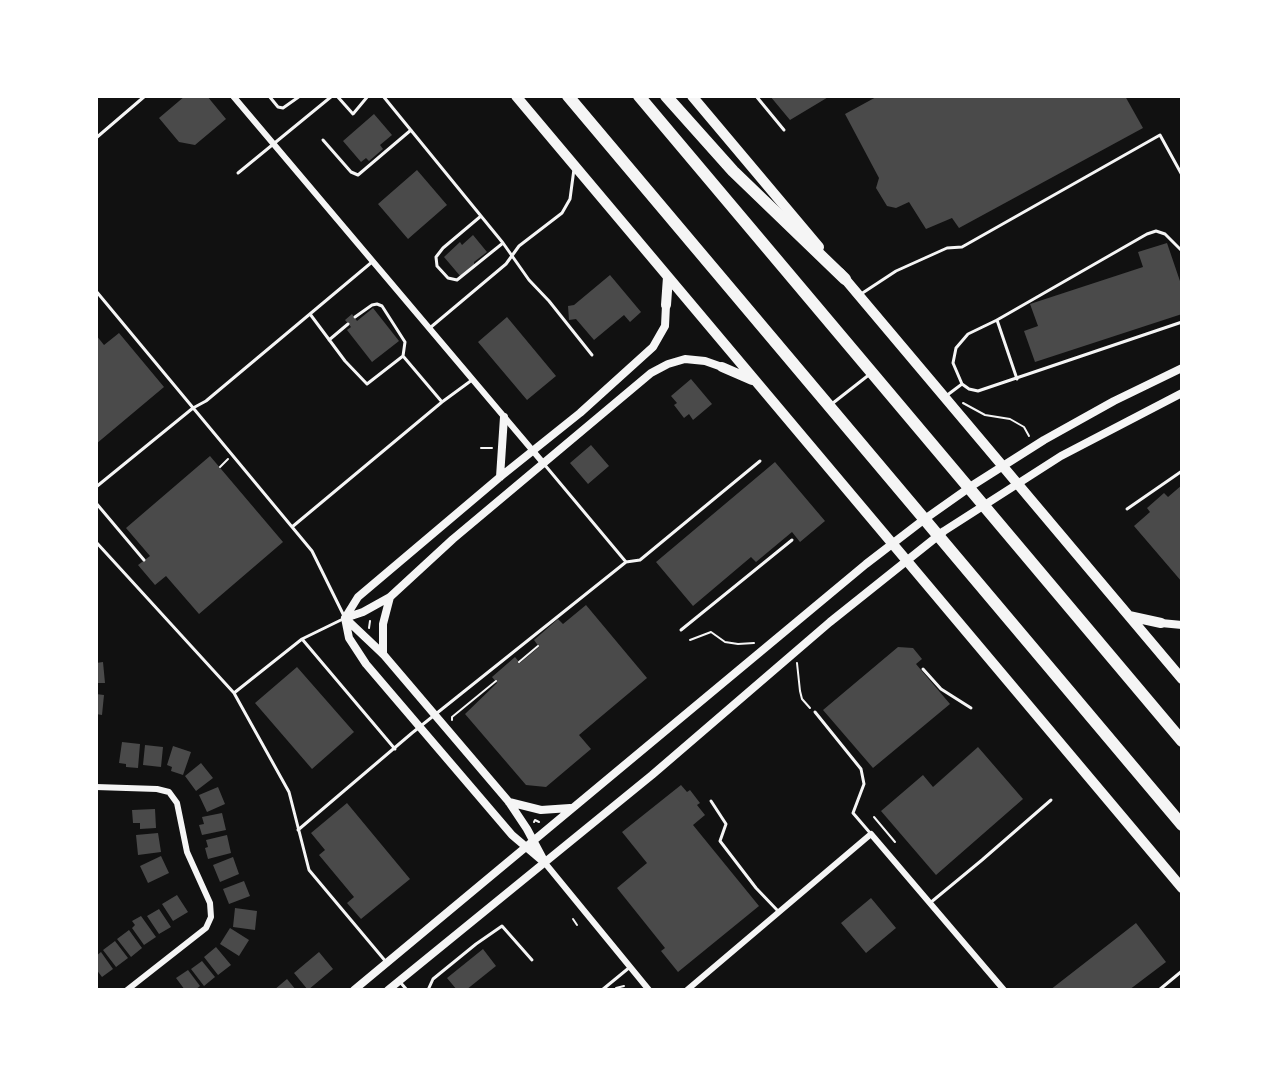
<!DOCTYPE html>
<html>
<head>
<meta charset="utf-8">
<style>
  body { margin:0 }
  #map { position:relative; width:1278px; height:1086px; overflow:hidden; background:#111; font-family:Lato,sans-serif }
  canvas { display:block }
  .frame { position:absolute; inset:0; border:98px solid #fff; pointer-events:none }
</style>
</head>
<body>
<div id="map">
<canvas width="1278" height="1086"></canvas>
<div class="frame"></div>
</div>
<script>
const ctx = document.querySelector('canvas').getContext('2d');
ctx.lineJoin = 'round';
function paint(path, color) { ctx.fillStyle = color; ctx.fill(path, 'evenodd'); }
const shape = rows => new Path2D(rows.map(r => 'M' + r).join(''));
function strokePath(path, color, width, dash) { ctx.strokeStyle = color; ctx.lineWidth = width; ctx.lineCap = dash ? 'butt' : 'round'; ctx.setLineDash(dash || []); ctx.stroke(path); }
paint(shape([
  [185,96,207,96,226,119,195,145,179,142,159,118],
  [770,96,830,96,790,120],
  [878,96,1125,96,1143,128,959,228,952,218,926,229,909,202,896,208,887,206,876,188,879,178,845,114],
  [374,114,392,135,380,145,383,149,369,161,366,158,361,162,343,141],
  [417,170,447,205,408,239,378,204],
  [473,235,487,252,474,262,474,266,461,277,444,257,460,242,462,245],
  [1167,243,1182,287,1182,314,1035,362,1024,331,1038,326,1030,304,1143,267,1138,252],
  [610,275,641,312,630,322,624,315,594,340,576,319,569,320,568,306,574,305],
  [373,308,399,341,372,362,347,330,351,327,345,320,352,314,357,321],
  [507,317,556,376,527,400,478,342],
  [119,333,164,387,96,444,96,335,104,345],
  [691,379,712,404,693,420,689,414,684,418,674,405,677,403,671,396],
  [591,445,609,466,588,484,570,463],
  [210,456,283,542,199,614,166,576,155,585,138,565,150,556,126,528],
  [775,462,825,521,800,542,792,532,756,562,751,557,693,606,656,562],
  [1182,485,1182,582,1134,526,1150,512,1147,508,1164,493,1168,497],
  [586,605,647,678,579,735,591,749,546,787,526,785,465,714,497,683,492,677,515,657,520,663,539,647,534,640,558,619,563,624],
  [898,647,913,648,922,659,916,664,950,704,873,768,823,710],
  [103,662,105,683,96,683,96,663],
  [297,667,354,732,312,769,255,703],
  [96,694,104,695,102,715,96,714],
  [122,742,140,744,138,768,126,767,126,764,119,763],
  [145,745,163,747,161,767,143,765],
  [173,746,191,752,183,775,171,771,172,767,167,765],
  [978,747,1023,799,936,875,881,811,923,775,933,787],
  [201,763,213,778,196,791,185,776],
  [681,785,687,792,690,790,700,803,697,805,705,815,693,825,759,906,678,972,661,951,665,948,617,888,647,863,622,832],
  [218,787,225,804,207,812,199,795],
  [347,803,410,879,361,919,347,903,354,897,319,855,325,850,311,833],
  [155,809,156,828,140,829,140,823,133,823,132,810],
  [222,813,226,830,202,835,199,825,204,824,202,817],
  [158,833,161,852,138,855,136,835],
  [227,835,231,853,208,859,205,848,208,847,206,840],
  [161,856,169,873,148,883,140,866],
  [233,857,239,874,220,882,213,865],
  [244,881,250,896,229,904,223,889],
  [177,895,188,912,173,921,162,904],
  [871,898,896,928,866,953,841,923],
  [235,908,257,911,255,930,233,927],
  [159,909,171,927,159,934,147,916],
  [141,916,156,937,144,945,132,928,135,925,132,921],
  [1136,923,1166,962,1129,990,1050,990],
  [230,928,249,940,239,956,220,944],
  [129,930,142,948,131,957,117,939],
  [115,941,128,958,116,967,103,950],
  [216,947,231,965,218,975,204,957],
  [483,949,496,966,466,990,457,990,447,978],
  [101,952,113,969,102,977,96,969,96,956],
  [319,952,333,969,308,990,294,973],
  [202,961,215,977,204,986,191,969],
  [188,970,200,986,195,990,185,990,176,978],
  [287,979,296,990,274,990]
]), '#4a4a4a');
strokePath(shape([
  [963,403,985,415,1010,419,1024,427,1029,436],
  [481,448,492,448],
  [220,467,228,459],
  [369,628,370,621],
  [690,640,711,632,725,642,738,644,754,643],
  [519,662,538,646],
  [797,663,800,691,802,699,810,708],
  [452,720,452,717,496,681],
  [874,817,895,842],
  [534,822,535,820,539,822],
  [573,919,577,925],
  [616,988,624,986]
]), '#f5f5f5', 2);
strokePath(shape([
  [269,96,278,107,283,108,300,96],
  [337,96,353,114,368,96],
  [383,96,503,243,529,280,549,301,592,355],
  [756,96,784,130],
  [96,138,145,96],
  [323,140,351,172,358,175,411,130],
  [238,173,332,96],
  [481,216,443,248,436,257,437,266,448,278,457,280,503,243],
  [1182,251,1165,234,1156,231,1147,234,997,320,968,334,956,348,953,363,962,384,969,389,978,391,1182,322],
  [96,291,312,551,345,618,302,639,234,693,289,792,309,870,387,963],
  [861,294,896,271,947,248,962,247,1160,135,1182,175],
  [310,314,345,361,367,384,403,356,442,402],
  [355,317,372,305,377,304,382,306,405,342,403,356],
  [997,320,1017,379],
  [431,327,506,264,519,246,562,213,570,199,574,169],
  [329,340,348,324],
  [946,396,962,384],
  [833,403,870,374],
  [544,464,626,562],
  [96,487,193,408,206,401,372,262],
  [96,503,144,560],
  [1127,509,1182,471],
  [292,527,442,402,472,380],
  [96,542,234,693],
  [681,630,792,540],
  [302,639,395,749],
  [923,669,941,689,971,708],
  [815,712,861,769,864,784,853,813,871,834],
  [711,801,726,824,720,841,756,888,778,911],
  [298,830,412,733,626,562,640,560,760,461],
  [930,903,982,860,1051,800],
  [400,982,407,990],
  [428,990,433,979,476,944,502,926,532,960],
  [602,990,630,967],
  [1159,990,1182,971]
]), '#f5f5f5', 3);
strokePath(shape([
  [233,96,544,464],
  [96,787,157,789,169,792,177,803,187,852,210,903,211,917,206,928,127,990],
  [545,863,649,990],
  [687,990,871,834,1004,990]
]), '#f5f5f5', 6);
strokePath(shape([
  [500,477,504,417],
  [345,618,363,612,390,597,453,539,651,373,668,364,685,359,705,361,722,367],
  [346,619,383,654,509,802,527,829,543,859],
  [1161,623,1182,625],
  [383,654,383,624,390,597],
  [509,802,541,810,570,808],
  [545,863,512,835,366,664,349,638,345,618,358,597,500,477,580,413,653,347,665,326,666,305],
  [354,990,866,564,922,521,973,485,1044,440,1114,401,1182,368],
  [388,990,652,775,830,622,944,531,1061,456,1182,393]
]), '#f5f5f5', 8);
strokePath(shape([
  [516,96,1182,888],
  [692,96,819,247],
  [840,273,1182,679],
  [666,305,668,277],
  [722,367,752,380],
  [1129,616,1161,623]
]), '#f5f5f5', 10);
strokePath(shape([
  [568,96,1182,825],
  [639,96,1182,741],
  [666,96,733,171,845,279]
]), '#f5f5f5', 12);
</script>
</body>
</html>
